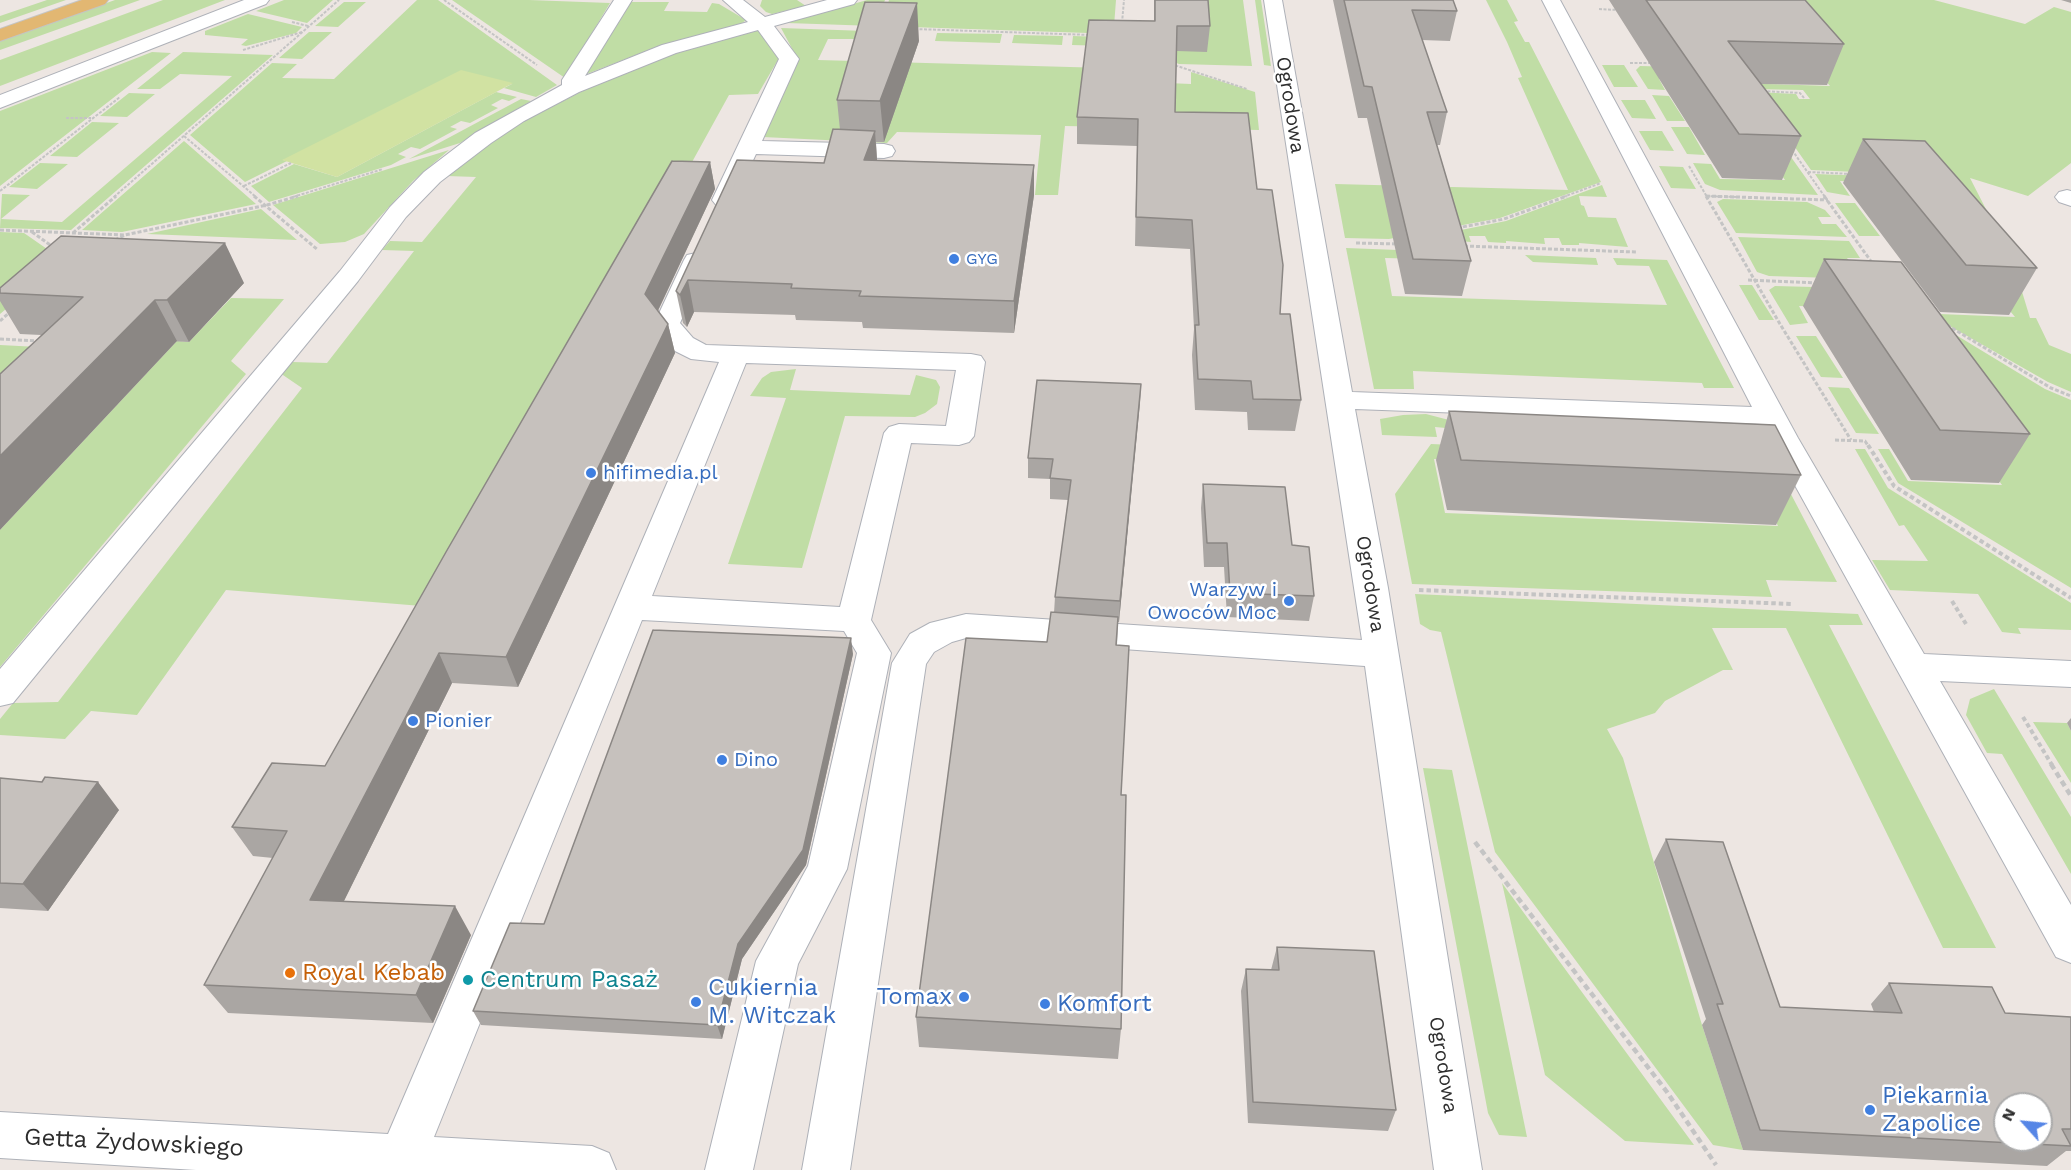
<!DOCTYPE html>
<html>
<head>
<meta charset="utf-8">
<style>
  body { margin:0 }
  #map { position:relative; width:2071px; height:1170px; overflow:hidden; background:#ede6e2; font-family:"Work Sans",sans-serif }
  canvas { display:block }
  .north { position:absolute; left:1993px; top:1092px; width:60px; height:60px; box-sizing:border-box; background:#fff; border:2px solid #ababab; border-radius:50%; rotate:297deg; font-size:16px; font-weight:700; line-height:24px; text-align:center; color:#2d2d2d }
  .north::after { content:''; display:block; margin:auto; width:21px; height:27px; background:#5686e6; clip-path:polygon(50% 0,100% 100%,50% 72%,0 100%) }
</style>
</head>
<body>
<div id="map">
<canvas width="2071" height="1170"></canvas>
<div class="north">N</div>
</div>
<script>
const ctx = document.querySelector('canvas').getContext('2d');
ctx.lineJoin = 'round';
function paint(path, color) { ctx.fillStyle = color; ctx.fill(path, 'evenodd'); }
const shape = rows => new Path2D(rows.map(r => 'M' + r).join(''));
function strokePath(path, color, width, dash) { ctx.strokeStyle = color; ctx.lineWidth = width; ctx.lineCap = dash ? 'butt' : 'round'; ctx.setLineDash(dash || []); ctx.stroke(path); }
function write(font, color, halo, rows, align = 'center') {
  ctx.font = font + ' "Work Sans",sans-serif'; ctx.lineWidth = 5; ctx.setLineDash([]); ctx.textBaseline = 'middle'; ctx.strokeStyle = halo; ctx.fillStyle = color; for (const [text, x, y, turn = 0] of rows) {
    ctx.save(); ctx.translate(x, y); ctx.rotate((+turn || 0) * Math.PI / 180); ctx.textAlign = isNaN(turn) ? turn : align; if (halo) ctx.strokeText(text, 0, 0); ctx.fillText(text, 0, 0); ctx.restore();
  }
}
paint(shape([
  [47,0,66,0,0,23,0,16],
  [115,0,140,0,0,50,0,41],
  [163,0,225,0,0,86,0,60],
  [284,0,333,0,307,23,256,11],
  [417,0,438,0,557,85,536,97,504,88,512,84,283,160,287,161,245,182,190,135,272,63,297,64,282,78,334,79],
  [452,0,529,0,610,3,565,78],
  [762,0,797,0,806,6,772,14,766,12,760,6],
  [867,0,885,0,875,26,787,23],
  [889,0,1116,0,1114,26,1088,33,881,26],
  [1204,0,1243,0,1252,66,1179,64,1128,43],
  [1255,0,1261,0,1271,66,1264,65],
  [1486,0,1507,0,1518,21,1514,22,1525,42,1529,42,1601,182,1500,218,1389,239,1345,238,1335,184,1568,190,1518,78,1522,77,1507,42],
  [1689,0,1934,0,2025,24,2054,7,2071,12,2071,163,2028,196,1970,178,2013,262,2030,318,2036,318,2049,345,2071,354,2071,392,2048,382,1946,324,1939,314,2015,317,1905,184,1840,181,1850,196,1827,192,1815,174,1870,176,1857,172,1811,170,1756,92,1796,94,1799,99,1810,99,1803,90,1753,89,1755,69,1767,84,1830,86,1761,3],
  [344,2,366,2,338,27,315,26],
  [626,2,669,2,664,11,707,12,712,3,719,4,746,20,741,24,654,48,579,77],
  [248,14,302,27,296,33,246,46,241,45,248,39,205,35,205,31],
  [781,28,866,31,863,39,828,39,818,60,1106,68,1108,46,1072,45,1073,36,1103,37,1144,82,1191,84,1191,72,1255,92,1259,130,1065,126,1058,195,1035,195,1041,135,897,132,887,143,763,137,796,56],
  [759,30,779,58,758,94,729,95,446,608,226,590,137,715,91,711,65,739,0,735,0,719,13,703,58,702,302,388,280,373,292,362,327,363,414,251,382,250,390,241,422,242,476,177,447,176,513,127,592,86,660,58],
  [309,32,332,32,302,59,279,58],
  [937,33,1002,34,1000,43,935,41],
  [1014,35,1063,36,1062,45,1012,43],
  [152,52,171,53,0,186,0,111],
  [183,52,273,55,71,230,0,228,2,194,30,195,1,219,62,222,232,76,180,74,160,89,137,89],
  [1602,65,1624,65,1638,87,1614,87],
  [1640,66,1719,68,1732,74,1818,195,1720,190,1705,184,1693,163,1711,164,1720,179,1785,180,1713,80,1659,79,1665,90,1648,89,1636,70],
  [496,92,517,97,509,101,502,99,491,105,498,108,470,123,461,121,450,127,457,129,420,149,411,147,398,154,406,157,391,165,269,202,251,186,294,164,337,177],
  [129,93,155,94,127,117,100,116],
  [1652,95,1669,96,1685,121,1667,121],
  [521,99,531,101,460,143,409,159],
  [1621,100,1645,100,1656,119,1632,118],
  [92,122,119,123,77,157,50,156],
  [1671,127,1689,127,1705,155,1687,154],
  [1639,131,1662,131,1674,151,1650,150],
  [184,141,256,204,122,232,82,230],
  [449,150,413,181,364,234,345,242,320,244,273,205],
  [40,163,68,164,37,189,9,187],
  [1659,166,1683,167,1696,189,1671,188],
  [1602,185,1607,197,1579,196,1581,205,1584,206,1588,217,1616,218,1628,247,1579,243,1579,245,1562,245,1559,238,1544,238,1545,244,1506,241,1506,243,1488,242,1485,236,1469,236,1471,242,1421,238,1506,221],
  [1723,199,1807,202,1825,210,1831,217,1818,217,1822,224,1836,224,1847,237,1736,233,1717,202],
  [1835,203,1855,203,1880,236,1859,236],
  [261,209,297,240,147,234],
  [0,232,24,233,60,258,62,262,0,314],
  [1738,237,1849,241,1860,258,1847,258,1863,279,1769,276,1757,272],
  [1346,248,1424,251,1426,259,1385,258,1392,296,1667,305,1649,266,1617,265,1613,258,1667,260,1734,388,1704,388,1702,383,1413,371,1414,389,1374,389],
  [1525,255,1596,258,1598,265,1533,262],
  [1739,285,1752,285,1774,320,1759,320],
  [1775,286,1890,289,1933,321,2045,389,2071,400,2071,588,1898,483,1878,449,1889,449,1908,481,2002,485,1880,308,1799,306,1808,323,1790,325,1769,290],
  [231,298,284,299,231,361,246,374,0,667,0,530,177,341,189,342],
  [1796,336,1816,336,1843,378,1821,377],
  [0,345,38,347,0,383],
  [796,369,790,390,910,395,916,375,936,380,940,387,937,404,925,413,915,417,845,416,802,568,728,564,786,398,750,396,762,378,771,372],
  [1828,387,1849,388,1879,434,1856,433],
  [1426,414,1449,420,1457,429,1435,427,1437,437,1382,435,1380,419,1403,415],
  [1431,444,1477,446,1480,461,1434,459,1445,513,1778,526,1752,472,1771,456,1837,582,1766,580,1772,597,1412,584,1395,494],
  [1855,449,1865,449,1888,488,2071,603,2071,630,2018,628,2021,634,2002,632,1978,594,1890,590,1872,560,1928,561,1904,525,1899,526],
  [1415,594,1858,614,1863,625,1829,625,1996,948,1943,948,1786,628,1712,628,1733,670,1723,670,1665,701,1655,713,1607,729,1623,758,1702,1025,1743,1150,1713,1145,1495,852,1441,632,1430,630,1420,624],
  [1994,689,2071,817,2071,874,2002,754,1987,753,1966,715,1970,699],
  [2033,722,2067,723,2071,731,2071,783],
  [1423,768,1452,770,1527,1137,1499,1135,1488,1113],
  [1502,883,1694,1145,1625,1141,1545,1075]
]), '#c0dda5');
paint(shape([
  [461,70,513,83,337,177,282,160]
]), '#d1e2a2');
const minor = shape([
  [244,0,269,0,266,4,0,108,0,95,244,0],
  [614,0,632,0,585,76,662,45,748,22,723,0,743,0,765,17,827,0,857,0,854,4,774,26,799,59,762,141,884,144,892,146,895,151,892,156,884,158,756,154,732,205,724,207,716,205,712,200,779,59,758,30,676,53,579,92,524,121,491,143,440,182,406,217,358,281,13,703,0,706,0,669,340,271,390,207,424,172,475,133,562,85,562,80,614,0],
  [1264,0,1282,0,1352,392,1752,407,1542,0,1560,0,1798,438,1924,654,2071,661,2071,687,1940,681,2071,905,2071,963,2056,957,1761,424,1355,409,1388,588,1482,1170,1434,1170,1365,666,966,638,952,642,934,652,926,664,850,1170,802,1170,892,663,910,634,930,623,966,614,1362,640,1264,0],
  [2067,190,2071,191,2071,206,2059,202,2055,197,2059,192,2067,190],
  [696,253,705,255,708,260,680,323,693,338,706,345,971,354,981,356,985,362,974,436,969,442,959,445,911,443,871,620,891,653,847,869,798,964,753,1170,705,1170,756,961,808,866,857,653,844,631,642,620,434,1137,592,1146,609,1153,616,1170,196,1170,0,1158,0,1112,388,1134,719,362,691,359,673,350,654,324,684,260,687,255,696,253],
  [746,363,956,370,946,426,899,424,889,427,884,433,840,607,652,596,746,363]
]);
const major = shape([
  [82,0,108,0,105,4,0,41,0,29,82,0]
]);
strokePath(minor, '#aeb1b8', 2);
strokePath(major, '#c4c4c4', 2);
strokePath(shape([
  [444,0,537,65],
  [1599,9,1618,10],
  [292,22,308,26],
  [1122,23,1124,0],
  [915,29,1091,35],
  [243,50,302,32],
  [1630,63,1653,63],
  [1171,64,1247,89],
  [1763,91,1800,93,1804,98],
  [66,118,91,118],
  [184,136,256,197],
  [1792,150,1825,197],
  [1689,166,1707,197],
  [1808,172,1852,174],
  [244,186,291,163],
  [0,191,120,97],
  [1706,196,1737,197],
  [114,197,339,0],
  [293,197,383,169],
  [1563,197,1601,183]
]), '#c4c4c4', 2, [3, 1.5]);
strokePath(shape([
  [254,196,318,250],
  [1706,196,1780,324,1851,440],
  [1706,196,1828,200],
  [1824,196,1873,264],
  [1457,228,1504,219,1567,196],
  [0,230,124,235],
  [32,232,53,247],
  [73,233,116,196],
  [115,240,125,235,267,205,298,196],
  [1356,243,1399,244],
  [1464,246,1636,252],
  [1748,280,1818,283],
  [0,321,11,311],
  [1947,325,2051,388,2071,396],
  [0,339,37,341],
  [1835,440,1865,441,1869,447]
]), '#c4c4c4', 3, [4, 2]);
strokePath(shape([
  [1868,445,1894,486,2071,598],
  [1419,590,1793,604],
  [1952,601,1966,624],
  [2023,717,2052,765]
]), '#c4c4c4', 4, [4.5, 3]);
strokePath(shape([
  [2051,764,2071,796],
  [1475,842,1667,1092,1716,1165]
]), '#c4c4c4', 4.5, [6, 4]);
paint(minor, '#fff');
paint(major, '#e2b772');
paint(shape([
  [1154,0,1208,0,1210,26,1207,52,1177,51,1175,112,1257,189,1280,314,1301,400,1295,431,1248,430,1247,412,1195,410,1192,355,1194,329,1190,249,1135,246,1137,146,1077,144,1077,117,1154,21],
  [1333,0,1453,0,1457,11,1450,41,1422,40,1447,112,1440,145,1437,145,1471,261,1462,296,1405,294,1367,118,1358,118],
  [1609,0,1805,0,1844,44,1827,85,1761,84,1801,136,1782,180,1722,178],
  [2061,0,2071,0,2071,3],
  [919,41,884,142,876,142,877,160,1034,165,1034,195,1014,333,863,328,862,322,796,320,795,315,694,312,687,327,683,323,676,291,824,163,840,130,837,100],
  [1863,139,2037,268,2009,315,1940,312,1843,183],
  [710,162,715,189,658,311,668,324,675,353,518,687,452,683,344,901,471,935,433,1023,228,1013,204,985,273,858,253,856,232,827,325,766],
  [1824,259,2030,434,1999,483,1911,480,1803,306],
  [244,283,189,342,20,334,0,301,0,288],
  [1141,384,1119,622,1118,622,1117,645,1121,795,1121,1029,1118,1059,919,1047,916,1017,1047,642,1054,613,1055,597,1068,500,1050,499,1050,479,1028,478,1028,458],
  [1449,411,1801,475,1776,525,1447,510,1436,460],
  [1203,484,1292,545,1314,596,1309,621,1227,617,1224,567,1204,567,1201,508],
  [853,654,806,865,742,959,722,1039,481,1025,473,1011,544,924],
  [2071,718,2071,731,2067,723],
  [0,778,119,810,48,911,0,908],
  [1666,839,1780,1007,1874,1012,1871,1004,1889,983,2005,1013,2071,1017,2071,1151,2066,1151,2047,1166,1743,1150,1702,1025,1706,1019,1654,862],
  [1277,947,1396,1110,1388,1131,1248,1123,1241,991,1246,969,1271,970]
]), '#aaa6a3');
paint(shape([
  [917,3,919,41,884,142,880,101],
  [875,131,877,160,867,190,864,160],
  [710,162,715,189,652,323,645,294],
  [1034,165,1034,195,1014,333,1014,301],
  [225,243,244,283,189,342,167,300],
  [688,280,694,312,687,327,680,295],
  [155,300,177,341,0,530,0,456],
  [668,324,675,353,518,687,506,657],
  [1141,384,1140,403,1119,622,1120,601],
  [851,638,853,654,806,865,742,959,722,1039,717,1025,738,944],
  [439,653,452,683,330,929,310,900],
  [98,782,119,810,48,911,23,884],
  [455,906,471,935,433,1023,416,995]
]), '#8b8784');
const building = shape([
  [1155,0,1208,0,1210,26,1177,26,1175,112,1248,113,1257,189,1272,190,1283,265,1280,314,1290,314,1301,400,1253,399,1251,381,1198,379,1195,325,1199,325,1192,220,1136,217,1138,119,1077,117,1089,20,1155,21,1155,0],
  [1344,0,1453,0,1457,11,1412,10,1447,112,1427,112,1471,261,1413,259,1372,87,1364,86,1344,0],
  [1646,0,1805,0,1844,44,1728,41,1801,136,1739,134,1646,0],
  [865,2,917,3,880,101,837,100,865,2],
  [833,129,875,131,864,160,1034,165,1014,301,859,296,861,291,791,288,792,284,688,280,680,295,676,291,737,160,824,163,833,129],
  [1863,139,1925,141,2037,268,1966,265,1863,139],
  [672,161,710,162,645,294,668,324,506,657,439,653,310,900,455,906,416,995,204,985,287,831,232,827,272,763,325,766,446,552,672,161],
  [61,236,225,243,167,300,155,300,0,456,0,374,83,297,0,293,0,288,61,236],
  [1824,259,1901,262,2030,434,1940,430,1824,259],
  [1037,380,1141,384,1120,601,1055,597,1071,480,1050,478,1053,459,1028,458,1037,380],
  [1449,411,1775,425,1801,475,1461,460,1449,411],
  [1203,484,1285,487,1292,545,1309,547,1314,596,1230,593,1227,543,1207,543,1203,484],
  [1051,612,1118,617,1116,645,1129,646,1121,795,1126,795,1121,1029,916,1017,966,638,1047,642,1051,612],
  [653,630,851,638,803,850,738,944,717,1025,473,1011,510,923,544,924,653,630],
  [45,777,98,782,23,884,0,883,0,778,42,782,45,777],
  [1666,839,1723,842,1780,1007,1902,1013,1889,983,1992,987,2005,1013,2071,1017,2071,1129,2062,1129,2071,1146,1760,1130,1717,1004,1723,1004,1666,839],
  [2005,1104,2041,1104,2041,1140,2005,1140,2005,1104],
  [1277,947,1374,951,1396,1110,1253,1102,1246,969,1279,970,1277,947]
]);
paint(building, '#c6c1bd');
strokePath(building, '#8b8784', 1.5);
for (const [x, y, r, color] of [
  [954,259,6,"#3f7fe0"],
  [591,473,6,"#3f7fe0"],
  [1289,601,6,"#3f7fe0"],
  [413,721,6,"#3f7fe0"],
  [722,760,6,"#3f7fe0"],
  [290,973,6,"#e8710a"],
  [468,980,6,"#0f9aa8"],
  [964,997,6,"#3f7fe0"],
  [696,1002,6,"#3f7fe0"],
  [1045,1004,6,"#3f7fe0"],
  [1870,1110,6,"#3f7fe0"]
]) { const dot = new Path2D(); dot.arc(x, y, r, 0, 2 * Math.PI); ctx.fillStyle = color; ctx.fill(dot); strokePath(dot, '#fff', 2); }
write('16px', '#366cbe', '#fff', [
  ["GYG",966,259]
], 'left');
write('20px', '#2d2d2d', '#fff', [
  ["Ogrodowa",1290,105,81],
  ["Ogrodowa",1370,584,81],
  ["Ogrodowa",1443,1065,81]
]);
write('20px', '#366cbe', '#fff', [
  ["hifimedia.pl",603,473],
  ["Warzyw i",1277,590,"right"],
  ["Owoców Moc",1277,613,"right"],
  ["Pionier",425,721],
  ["Dino",734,760]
], 'left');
write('24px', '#c56008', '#fff', [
  ["Royal Kebab",302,973]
], 'left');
write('24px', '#0d838f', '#fff', [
  ["Centrum Pasaż",480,980]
], 'left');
write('24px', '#366cbe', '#fff', [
  ["Cukiernia",708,988],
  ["M. Witczak",708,1016],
  ["Tomax",952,997,"right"],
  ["Komfort",1057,1004],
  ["Piekarnia",1882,1096],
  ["Zapolice",1882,1124]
], 'left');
write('24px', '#2d2d2d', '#fff', [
  ["Getta Żydowskiego",134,1143,3]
]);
</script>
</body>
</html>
